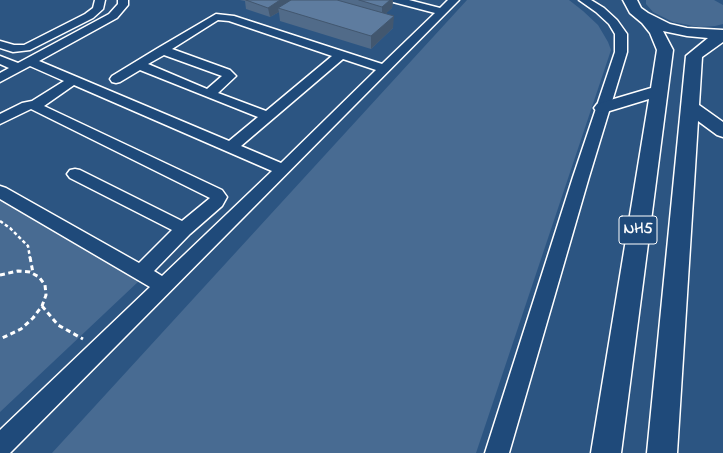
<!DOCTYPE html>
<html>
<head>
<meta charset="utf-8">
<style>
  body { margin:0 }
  canvas { display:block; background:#2c5582 }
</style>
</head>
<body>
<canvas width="723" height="453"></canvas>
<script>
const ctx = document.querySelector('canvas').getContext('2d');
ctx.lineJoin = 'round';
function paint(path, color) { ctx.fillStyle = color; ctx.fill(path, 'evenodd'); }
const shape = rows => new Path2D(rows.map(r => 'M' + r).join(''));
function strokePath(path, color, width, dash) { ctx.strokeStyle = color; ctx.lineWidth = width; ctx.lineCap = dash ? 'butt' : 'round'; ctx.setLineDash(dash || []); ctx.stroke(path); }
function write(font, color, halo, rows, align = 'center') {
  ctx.font = font + ' "Indie Flower",sans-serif'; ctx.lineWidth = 4; ctx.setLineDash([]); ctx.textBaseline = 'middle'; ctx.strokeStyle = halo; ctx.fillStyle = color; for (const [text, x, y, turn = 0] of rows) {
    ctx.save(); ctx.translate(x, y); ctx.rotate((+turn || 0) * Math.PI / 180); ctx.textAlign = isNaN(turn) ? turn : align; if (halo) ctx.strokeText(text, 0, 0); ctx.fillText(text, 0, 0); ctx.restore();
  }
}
paint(shape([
  [467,0,569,0,583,11,598,25,608,42,611,50,476,453,52,453],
  [646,0,714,0,723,5,723,24,715,26,699,27,673,22,653,12,646,4],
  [0,195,140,280,0,412]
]), '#486b92');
const minor = shape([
  [95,0,105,0,103,9,93,18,30,50,13,52,0,48,0,41,14,45,24,45,85,14,93,8,95,0],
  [118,0,128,0,128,5,117,18,39,61,229,141,258,117,140,70,120,82,116,83,112,82,110,79,112,76,158,48,216,14,234,16,382,64,435,13,393,2,392,0,409,0,440,8,448,0,459,0,10,453,0,453,0,430,150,287,0,199,0,186,6,188,139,263,172,230,70,178,67,174,70,170,75,169,80,170,182,221,210,198,31,109,0,124,0,114,22,103,32,101,64,81,30,66,0,82,0,73,9,68,0,64,0,56,18,63,109,14,118,4,118,0],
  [218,20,229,21,332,56,266,111,218,93,236,76,230,70,172,49,218,20],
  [164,55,222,76,207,89,148,64,164,55],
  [343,59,376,70,281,163,241,146,343,59],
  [74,85,272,171,162,276,154,271,190,234,222,206,227,197,222,190,44,106,74,85],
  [579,0,591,0,604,8,617,20,627,34,627,52,589,177,509,453,485,453,573,177,615,52,615,34,609,24,596,12,579,0]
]);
const highway = shape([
  [623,0,637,0,641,8,648,13,670,24,687,28,723,30,723,42,702,57,699,105,723,122,723,137,717,135,698,121,677,453,647,453,686,56,708,38,687,36,663,31,673,50,621,453,591,453,649,99,603,113,597,112,594,108,597,104,651,88,657,50,650,33,642,23,630,13,623,0]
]);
strokePath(minor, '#fff', 3);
strokePath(highway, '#fff', 3);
strokePath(shape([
  [0,221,10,228,28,246,30,258]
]), '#fff', 2.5, [3.5, 2.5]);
strokePath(shape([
  [30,257,33,273],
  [0,275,18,271,30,272,39,277,45,285,46,295,42,306,33,318,21,329,0,339],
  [42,306,58,325,83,339]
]), '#fff', 3, [5, 3.5]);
paint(minor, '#1f4a7a');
paint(highway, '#1f4a7a');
paint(shape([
  [240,0,393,0,392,8,386,13,393,28,371,49,280,21,279,12,270,17,246,9,245,1]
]), '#516b89');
paint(shape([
  [280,0,295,0,278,8,279,12,270,17,268,8],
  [390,0,393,0,392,8,382,17,382,7],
  [394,16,393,28,371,49,371,36]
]), '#42576f');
const building = shape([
  [246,0,280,0,268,8,246,0],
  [291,0,337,0,394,16,371,36,278,8,291,0],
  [359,0,390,0,382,7,359,0]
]);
paint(building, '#5e7c9f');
strokePath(building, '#42576f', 1);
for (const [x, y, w] of [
  [638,230,38]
]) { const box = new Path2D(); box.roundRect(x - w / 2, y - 14, w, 28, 3); ctx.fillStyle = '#1f4a7a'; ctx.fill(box); strokePath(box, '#fff', 1); }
write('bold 16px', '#fff', null, [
  ["NH5",638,230]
]);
</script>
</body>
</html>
